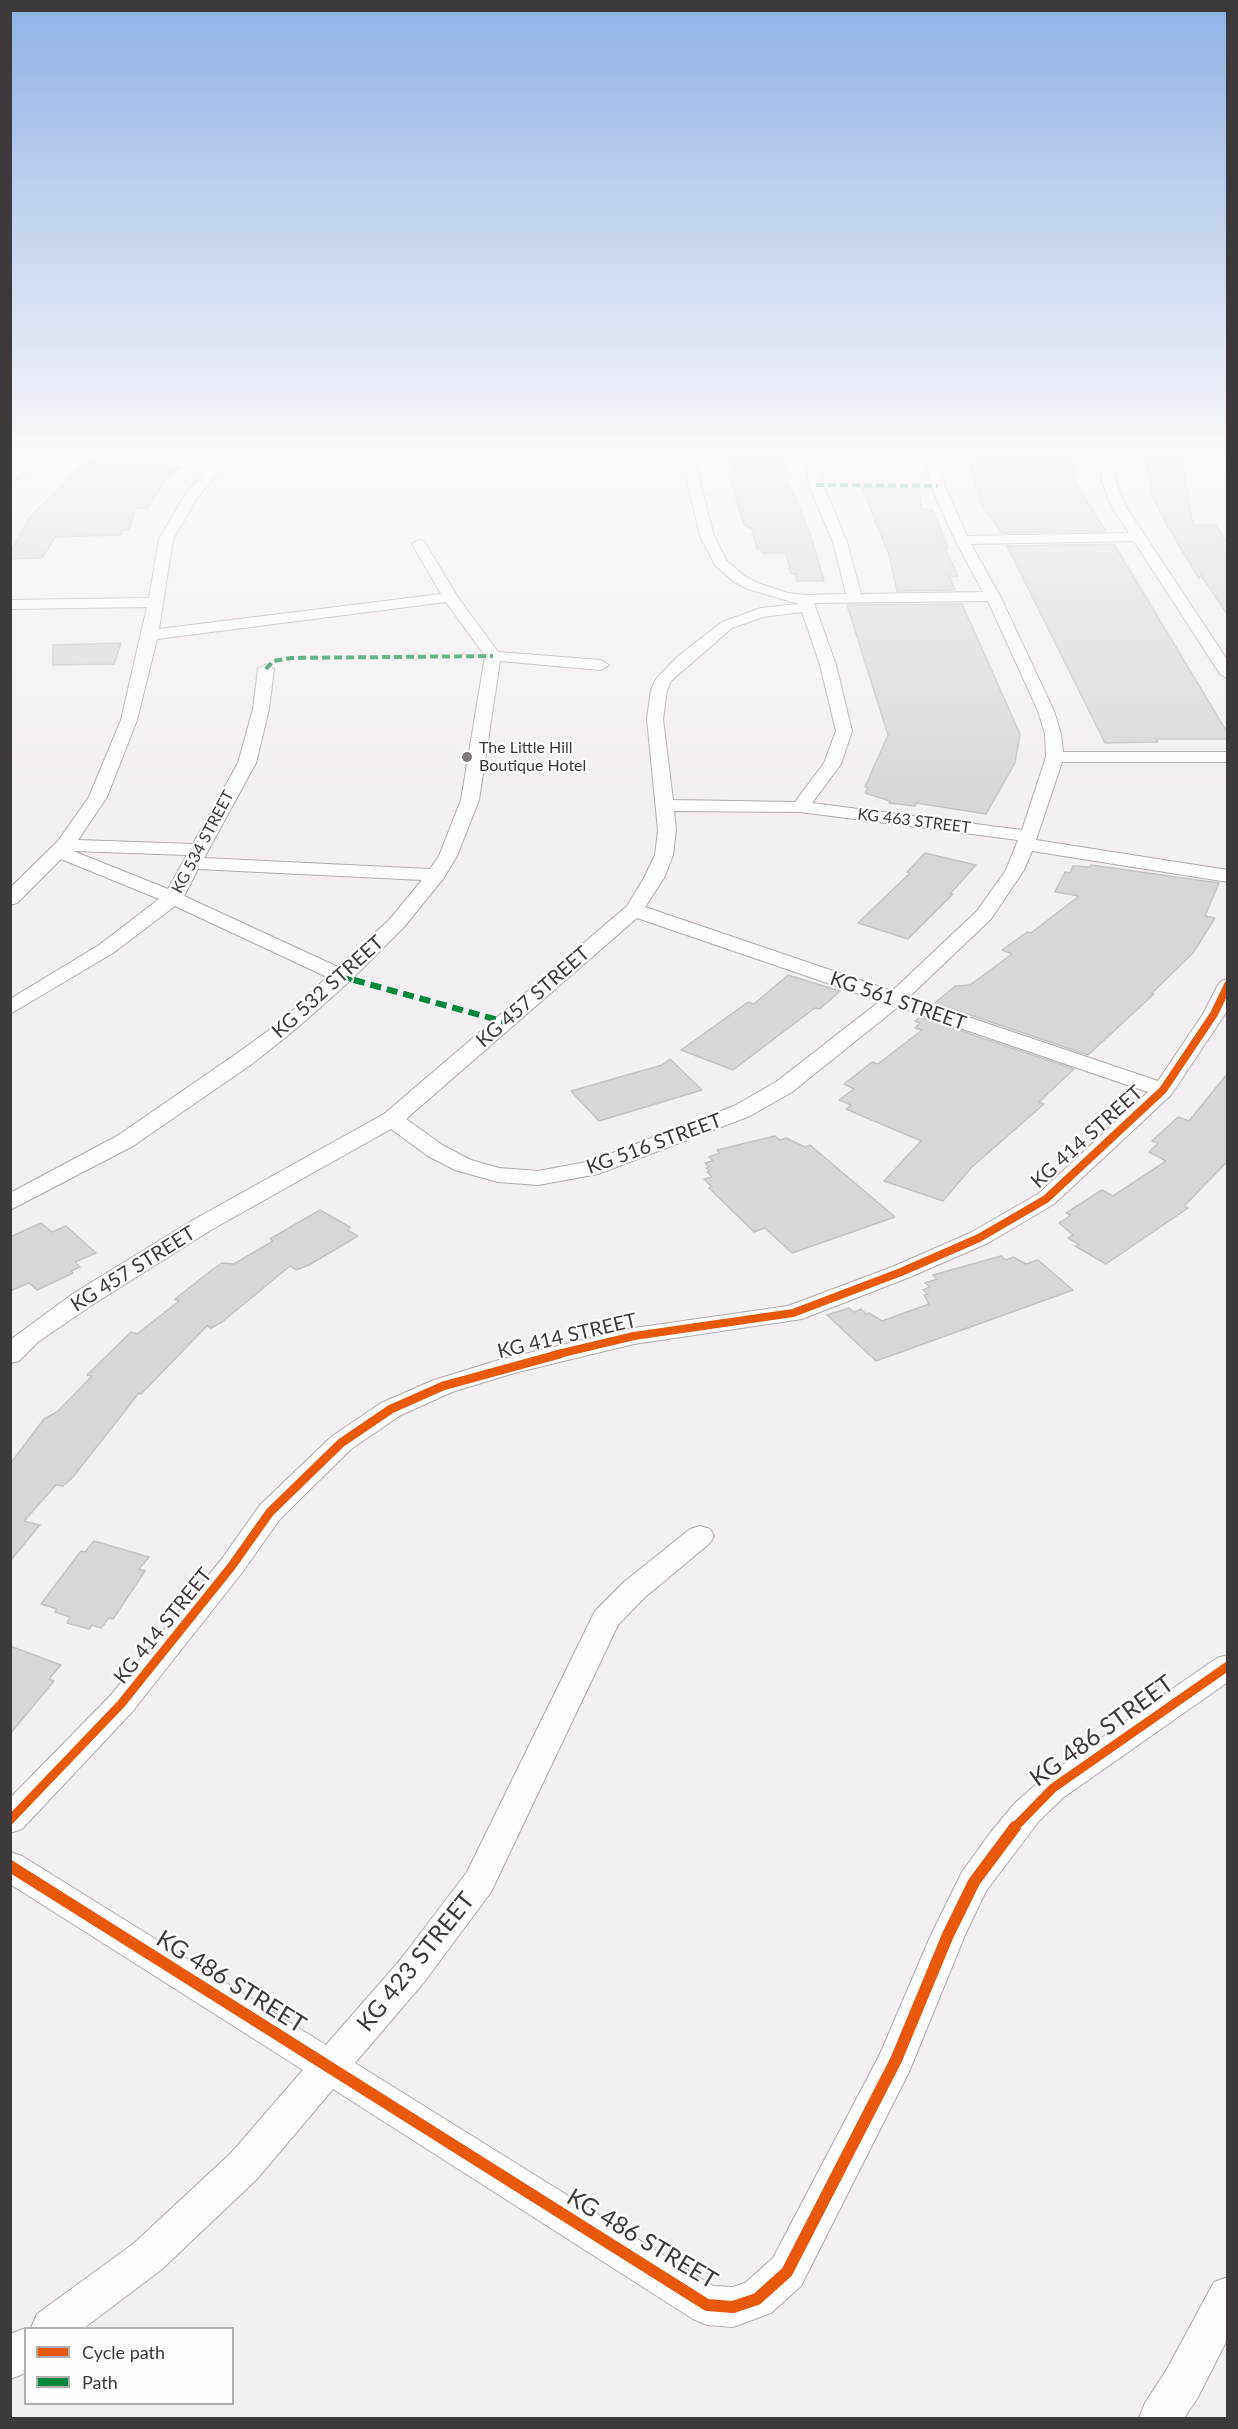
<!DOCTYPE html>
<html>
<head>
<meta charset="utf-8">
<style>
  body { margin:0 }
  #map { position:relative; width:1238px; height:2429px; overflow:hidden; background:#f4eff2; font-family:Lato,sans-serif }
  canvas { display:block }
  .frame { position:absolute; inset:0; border:12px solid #3e3a3c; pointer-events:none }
  .legend { position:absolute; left:24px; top:2327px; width:210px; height:78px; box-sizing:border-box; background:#fffdfe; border:2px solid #b2afb0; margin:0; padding:8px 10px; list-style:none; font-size:18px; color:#3e3a3c }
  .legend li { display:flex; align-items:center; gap:12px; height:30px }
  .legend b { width:30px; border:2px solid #b2afb0 }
</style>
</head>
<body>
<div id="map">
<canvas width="1238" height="2429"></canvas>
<div class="frame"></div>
<ul class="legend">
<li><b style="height:8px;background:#e8590c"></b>Cycle path</li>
<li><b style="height:8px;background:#00873e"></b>Path</li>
</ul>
</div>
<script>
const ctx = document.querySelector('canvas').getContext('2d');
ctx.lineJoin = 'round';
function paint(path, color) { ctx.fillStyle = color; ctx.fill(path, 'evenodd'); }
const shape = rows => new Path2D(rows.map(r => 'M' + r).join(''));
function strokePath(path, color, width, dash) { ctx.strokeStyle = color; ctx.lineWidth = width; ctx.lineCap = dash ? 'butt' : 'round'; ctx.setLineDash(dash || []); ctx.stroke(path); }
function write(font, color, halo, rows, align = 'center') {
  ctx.font = font + ' Lato,sans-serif'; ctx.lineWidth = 4.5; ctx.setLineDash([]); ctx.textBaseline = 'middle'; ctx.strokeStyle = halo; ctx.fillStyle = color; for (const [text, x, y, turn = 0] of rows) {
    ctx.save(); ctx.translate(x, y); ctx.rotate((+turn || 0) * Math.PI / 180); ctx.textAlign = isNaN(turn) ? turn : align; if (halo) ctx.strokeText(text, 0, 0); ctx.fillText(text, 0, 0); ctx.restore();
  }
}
const building = shape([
  [725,454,777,454,791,477,787,478,810,534,824,581,797,581,795,574,791,574,786,553,762,553,761,549,757,549,752,529,744,525,728,472,735,471,725,454],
  [1144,454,1181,454,1193,525,1216,525,1227,542,1227,614,1201,575,1199,579,1167,525,1153,498,1144,454],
  [1043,455,1076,457,1075,482,1106,531,1002,533,982,505,969,462,990,456,1043,457,1043,455],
  [87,460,181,467,167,477,148,508,136,508,129,530,122,530,120,535,55,537,42,558,10,559,10,553,29,518,87,460],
  [861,486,919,489,921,509,933,510,948,548,945,548,958,576,949,576,955,590,897,591,889,555,861,486],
  [1114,544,1227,732,1227,739,1156,739,1158,742,1105,743,1007,546,1114,544],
  [962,604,1020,734,1015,763,986,814,916,803,915,806,889,803,890,801,865,793,868,787,865,787,888,735,847,605,962,604],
  [121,643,114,664,53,665,53,645,121,643],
  [925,853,976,865,950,894,953,894,908,939,858,923,910,873,907,872,925,853],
  [1091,865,1219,883,1205,916,1215,918,1193,953,1151,994,1154,994,1088,1055,935,1003,955,986,970,985,1012,954,1002,950,1027,932,1031,933,1079,896,1055,892,1065,872,1070,873,1073,866,1090,867,1091,865],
  [788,975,840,991,820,1009,815,1008,733,1070,681,1050,748,1002,754,1004,788,975],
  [920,1017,1074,1069,1039,1102,1044,1104,972,1167,943,1201,884,1181,921,1141,846,1109,851,1105,839,1100,854,1089,844,1084,872,1062,878,1064,922,1030,915,1028,920,1023,915,1021,920,1017],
  [670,1059,702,1090,599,1121,571,1091,662,1065,670,1059],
  [1227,1074,1227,1162,1184,1206,1188,1208,1106,1264,1075,1246,1080,1245,1068,1238,1073,1235,1059,1223,1071,1215,1066,1213,1102,1190,1113,1196,1166,1161,1149,1152,1158,1143,1152,1141,1178,1117,1189,1121,1227,1074],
  [775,1136,780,1140,786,1138,805,1147,810,1145,895,1217,792,1253,765,1228,754,1232,709,1188,712,1187,704,1179,712,1177,707,1172,710,1171,706,1168,709,1167,705,1163,713,1161,709,1157,720,1153,717,1150,775,1136],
  [320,1210,350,1227,347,1230,358,1236,309,1265,296,1270,290,1266,222,1322,211,1328,207,1326,141,1394,139,1393,73,1477,63,1486,56,1485,24,1521,40,1525,10,1561,10,1464,44,1419,57,1412,92,1376,87,1375,131,1332,137,1334,179,1301,175,1299,213,1269,222,1263,234,1264,273,1241,270,1239,320,1210],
  [41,1223,52,1232,66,1226,96,1253,75,1262,80,1267,71,1271,73,1273,37,1290,29,1283,10,1291,10,1237,41,1223],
  [1001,1256,1006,1260,1013,1257,1026,1264,1038,1260,1073,1290,876,1361,827,1315,849,1308,854,1312,861,1309,866,1314,869,1313,882,1321,929,1304,924,1295,928,1294,923,1290,930,1287,925,1283,937,1279,933,1275,1001,1256],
  [94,1541,149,1557,139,1569,145,1571,113,1619,109,1618,101,1628,92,1625,89,1629,67,1623,70,1617,55,1612,57,1609,41,1604,81,1551,85,1552,94,1541],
  [10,1646,61,1665,49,1679,54,1681,10,1734,10,1646]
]);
paint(building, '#d9d6da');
strokePath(building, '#c6c3c6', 1.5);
const minor = shape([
  [35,454,49,454,10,484,10,473,35,454],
  [221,454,234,454,197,498,173,539,159,629,441,594,412,544,419,540,424,541,457,596,498,652,601,660,609,665,601,670,500,661,479,800,457,856,443,879,404,927,350,981,297,1028,252,1064,133,1146,10,1210,10,1193,117,1136,236,1054,283,1020,327,977,175,906,113,953,10,1014,10,999,99,945,159,899,61,859,17,903,10,905,10,888,58,841,89,797,121,720,147,607,10,609,10,600,149,598,159,539,186,493,221,454],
  [446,602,485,656,461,800,439,856,430,869,204,858,256,763,269,709,274,669,266,664,258,669,253,709,238,763,193,844,78,840,107,797,137,720,157,639,446,602],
  [73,851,187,855,168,889,73,851],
  [198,869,422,880,390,919,338,967,184,896,198,869],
  [681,454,693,454,714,536,726,560,744,576,758,583,788,593,805,595,846,594,833,542,809,485,805,454,817,454,823,485,847,542,861,594,983,592,955,540,931,486,923,454,935,454,945,486,967,536,1129,533,1112,507,1102,482,1101,454,1113,454,1116,482,1126,507,1228,661,1228,679,1220,674,1134,541,971,544,1000,596,1054,711,1061,734,1063,752,1228,752,1228,762,1062,762,1036,840,1228,870,1228,882,1032,851,1024,870,991,919,909,997,1158,1081,1203,1014,1218,985,1221,981,1228,979,1228,1008,1225,1014,1171,1095,1054,1204,988,1243,910,1277,802,1319,634,1344,514,1373,452,1392,401,1415,351,1449,280,1519,241,1574,132,1712,22,1829,10,1833,10,1798,110,1696,221,1560,260,1505,331,1437,381,1403,434,1380,499,1360,634,1328,788,1306,892,1267,970,1233,1038,1194,1148,1092,898,1007,792,1092,750,1116,598,1174,538,1185,498,1182,455,1170,428,1156,391,1129,211,1230,92,1305,38,1342,19,1361,10,1363,10,1340,74,1293,193,1220,384,1114,627,906,644,878,655,855,658,830,647,719,651,690,656,679,677,657,722,622,761,608,799,604,748,589,734,582,715,565,700,536,681,454],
  [988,601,1038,711,1045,734,1046,757,1022,830,812,803,841,764,852,731,836,665,814,603,988,601],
  [802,612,820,665,836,731,824,763,795,802,673,800,663,719,667,690,671,681,732,628,763,617,802,612],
  [674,811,800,812,1018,840,1006,870,977,911,892,991,645,907,664,878,673,855,676,830,674,811],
  [637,918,880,1001,776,1082,734,1106,592,1161,538,1171,499,1168,471,1160,444,1146,406,1119,637,918],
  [700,1526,710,1529,714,1536,710,1543,644,1598,618,1625,491,1892,425,1981,355,2063,713,2286,733,2287,745,2283,773,2258,880,2054,931,1935,962,1872,990,1833,1015,1803,1042,1779,1217,1658,1228,1655,1228,1682,1064,1797,1039,1821,986,1891,965,1935,909,2072,801,2286,771,2313,733,2327,707,2325,693,2319,333,2089,257,2179,161,2270,84,2328,31,2328,37,2314,133,2244,231,2153,303,2070,10,1884,10,1852,22,1856,326,2045,401,1959,467,1872,595,1611,624,1582,690,1529,700,1526],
  [1228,2277,1228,2338,1197,2399,1184,2418,1139,2418,1145,2403,1167,2369,1214,2282,1228,2277],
  [26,2328,26,2373,10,2379,10,2334,26,2328]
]);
strokePath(minor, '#b0abae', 2);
paint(minor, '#fdfdfd');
strokePath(shape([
  [816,485,938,486],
  [266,669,273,661,291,658,493,656]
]), '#00873e', 4, [8, 4]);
strokePath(shape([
  [343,977,359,982]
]), '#00873e', 4.5, [9, 4.5]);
strokePath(shape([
  [354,980,505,1022]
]), '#00873e', 6, [11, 6]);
strokePath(shape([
  [554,1355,634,1336,793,1313,901,1272,979,1238,1046,1199,1163,1090,1214,1014,1228,985]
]), '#e8590c', 8);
strokePath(shape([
  [10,1820,121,1704,231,1567,270,1512,341,1443,391,1409,443,1386,560,1354],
  [1013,1829,1053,1788,1228,1666]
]), '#e8590c', 9);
strokePath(shape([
  [10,1866,707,2305,733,2307,757,2299,787,2272,896,2060,948,1935,974,1882,1015,1827]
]), '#e8590c', 12);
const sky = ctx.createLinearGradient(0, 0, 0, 794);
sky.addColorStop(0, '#8fb2e6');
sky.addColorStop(0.57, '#faf8f9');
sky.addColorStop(1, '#faf8f900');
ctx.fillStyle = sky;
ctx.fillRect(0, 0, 1238, 794);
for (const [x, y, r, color] of [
  [467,757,6,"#7e797c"]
]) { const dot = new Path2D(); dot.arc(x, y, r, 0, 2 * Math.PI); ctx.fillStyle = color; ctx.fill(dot); strokePath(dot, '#fffdfe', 2); }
write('16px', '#3e3a3c', '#fffdfe', [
  ["The Little Hill",479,748],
  ["Boutique Hotel",479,766]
], 'left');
write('16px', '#3e3a3c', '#fffdfe', [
  ["KG 463 STREET",914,821,7],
  ["KG 534 STREET",203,842,-62]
]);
write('20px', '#3e3a3c', '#fffdfe', [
  ["KG 532 STREET",328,987,-42],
  ["KG 457 STREET",533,997,-41],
  ["KG 561 STREET",898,1001,19],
  ["KG 414 STREET",1087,1137,-42],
  ["KG 516 STREET",654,1144,-20],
  ["KG 457 STREET",133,1269,-32],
  ["KG 414 STREET",567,1336,-13],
  ["KG 414 STREET",163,1626,-51]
]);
write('24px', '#3e3a3c', '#fffdfe', [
  ["KG 486 STREET",1102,1731,-36],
  ["KG 423 STREET",416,1962,-51],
  ["KG 486 STREET",231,1982,32],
  ["KG 486 STREET",642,2239,31]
]);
</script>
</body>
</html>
